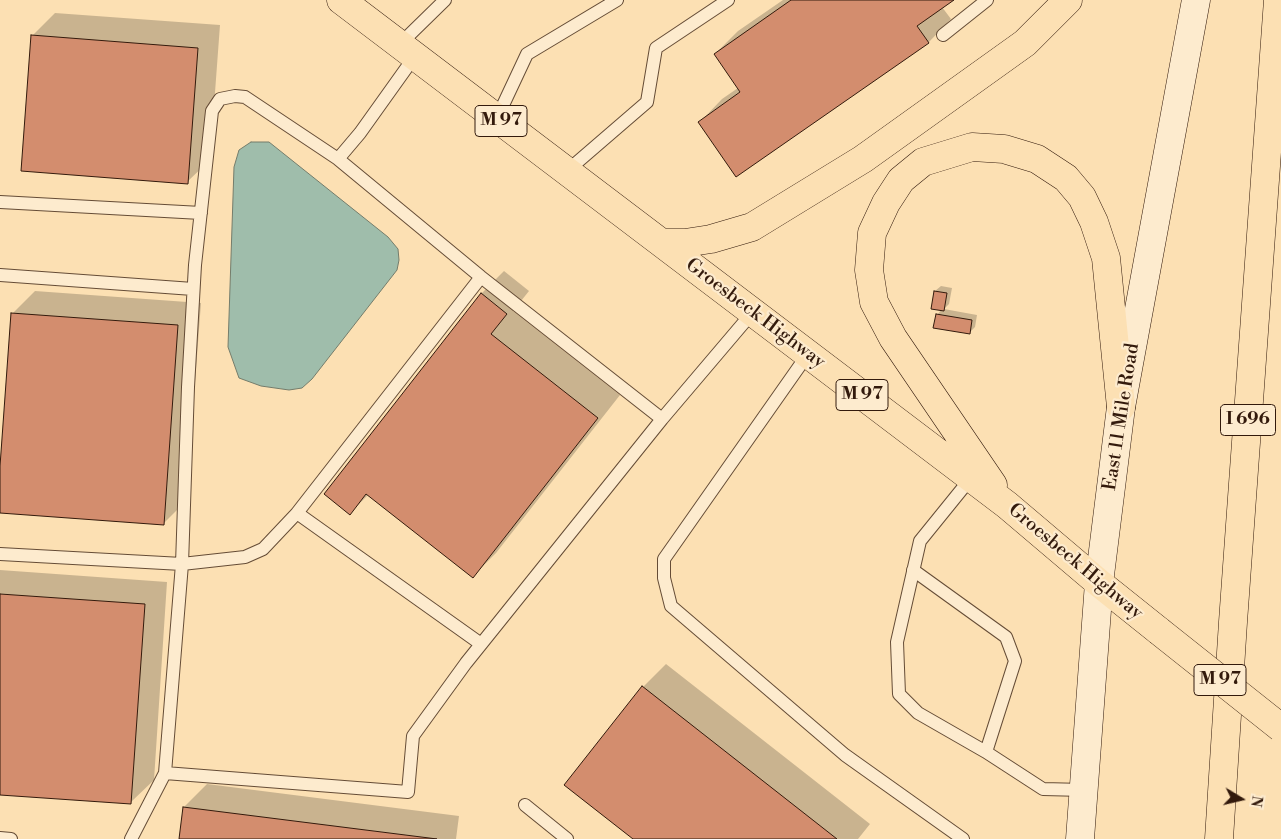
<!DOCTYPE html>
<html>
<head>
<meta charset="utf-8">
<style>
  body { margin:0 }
  #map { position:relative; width:1281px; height:839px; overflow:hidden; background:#fce0b3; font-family:"Libre Bodoni",serif }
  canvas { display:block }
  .north { position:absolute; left:1216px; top:774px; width:50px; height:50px; -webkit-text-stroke:4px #fdebce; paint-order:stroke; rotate:99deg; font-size:14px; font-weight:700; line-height:20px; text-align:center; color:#331a0c }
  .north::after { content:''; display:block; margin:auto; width:18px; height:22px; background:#331a0c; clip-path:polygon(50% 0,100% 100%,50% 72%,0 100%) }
</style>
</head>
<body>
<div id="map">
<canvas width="1281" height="839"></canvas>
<div class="north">N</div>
</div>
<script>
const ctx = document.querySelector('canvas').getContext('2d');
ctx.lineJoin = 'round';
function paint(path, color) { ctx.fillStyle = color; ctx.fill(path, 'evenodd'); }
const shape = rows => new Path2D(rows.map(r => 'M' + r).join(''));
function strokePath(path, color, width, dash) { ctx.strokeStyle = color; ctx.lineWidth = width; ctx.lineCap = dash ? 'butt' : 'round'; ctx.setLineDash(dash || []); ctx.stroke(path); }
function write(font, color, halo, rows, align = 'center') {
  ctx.font = font + ' "Libre Bodoni",serif'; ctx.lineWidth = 4.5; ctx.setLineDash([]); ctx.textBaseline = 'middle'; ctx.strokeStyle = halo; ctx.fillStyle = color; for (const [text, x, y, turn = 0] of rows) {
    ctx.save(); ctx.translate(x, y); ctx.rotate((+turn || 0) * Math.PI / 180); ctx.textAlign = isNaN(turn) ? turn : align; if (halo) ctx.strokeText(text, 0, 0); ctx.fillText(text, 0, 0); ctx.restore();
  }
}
const water = shape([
  [251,142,269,142,388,237,398,249,399,260,397,270,312,379,302,388,289,390,261,386,239,378,228,347,234,167,239,150,251,142]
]);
paint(water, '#9fbdab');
strokePath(water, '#747c6b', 1);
paint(shape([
  [783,0,952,0,942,7,951,19,929,42,736,175,700,122,722,99,738,88,715,54,738,31],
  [55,13,220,25,210,160,187,182,32,36],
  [504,271,529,291,513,311,620,395,496,553,473,576,369,494,350,513,481,294],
  [941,286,952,288,949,304,944,309,977,315,975,327,969,333,937,315,942,309,935,291],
  [35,291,201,303,186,501,163,524,0,512,0,483,12,314],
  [0,570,167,582,154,780,131,802,0,794],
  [666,664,870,824,858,839,635,839,566,785,643,687],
  [207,784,459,816,456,839,180,839,184,807]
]), '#0003');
const building = shape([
  [791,0,954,0,917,26,929,43,736,177,698,122,740,92,714,54,791,0],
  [31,35,198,48,188,184,21,171,31,35],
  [934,291,947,293,944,311,931,309,934,291],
  [481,293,507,314,491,334,598,418,473,578,366,494,350,515,324,494,481,293],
  [11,313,178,325,164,525,0,513,0,466,11,313],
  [936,314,972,320,970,334,933,328,936,314],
  [0,594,145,604,131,804,0,795,0,594],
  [642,686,837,839,633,839,564,785,642,686],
  [183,807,437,839,179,839,183,807]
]);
paint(building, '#d38d6e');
strokePath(building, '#331a0c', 1);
const lane = shape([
  [943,35,987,0],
  [400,44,445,0],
  [497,118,527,54,617,0],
  [338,159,360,133,415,56],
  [567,171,647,102,656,48,728,0],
  [0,202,201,213],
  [0,275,193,289],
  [808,354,664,559,664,578,671,606,845,755,963,839],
  [662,419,481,277,338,159,245,97,235,96,220,99,212,111,195,265,188,387,182,564,165,773,408,792,413,736,466,663,662,419,752,313],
  [971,478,920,541,897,642,899,694,918,713,986,752,1043,789,1084,790],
  [297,513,481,277],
  [0,554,182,564,245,557,263,549,297,513,481,644],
  [913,570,1006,637,1015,661,986,752],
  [525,805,567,839],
  [0,838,11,839],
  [131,839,165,773]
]);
const secondary = shape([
  [1080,839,1099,583,1121,407,1196,0]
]);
const primary = shape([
  [341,0,1007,505,1099,583,1159,631],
  [662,243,685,243,711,239,752,227,863,159,1025,43,1068,0],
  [993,485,893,338,874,302,869,270,872,233,886,203,901,180,923,162,972,147,1004,149,1037,159,1066,178,1082,197,1094,222,1106,258,1121,407]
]);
const highway = shape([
  [1219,839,1233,622,1278,0]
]);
strokePath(lane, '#654c36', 14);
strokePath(secondary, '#331a0c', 29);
strokePath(primary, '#331a0c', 29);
strokePath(highway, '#331a0c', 29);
strokePath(lane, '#fdebce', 12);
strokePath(secondary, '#fdebce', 28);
strokePath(primary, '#fce0b3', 28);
strokePath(highway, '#fce0b3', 28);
const primaryBridge = shape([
  [1159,631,1281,728]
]);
strokePath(primaryBridge, '#331a0c', 29, []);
strokePath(primaryBridge, '#fce0b3', 28);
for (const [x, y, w] of [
  [501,121,52],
  [862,395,52],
  [1248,420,55],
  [1220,680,52]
]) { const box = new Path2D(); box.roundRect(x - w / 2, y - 15.5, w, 31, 4); ctx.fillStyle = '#fdebce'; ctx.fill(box); strokePath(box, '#331a0c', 1); }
write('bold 18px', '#331a0c', null, [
  ["M 97",501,121],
  ["M 97",862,395],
  ["I 696",1248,420],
  ["M 97",1220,680]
]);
write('19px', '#331a0c', '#fdebce', [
  ["Groesbeck Highway",755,314,37],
  ["East 11 Mile Road",1122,417,-81],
  ["Groesbeck Highway",1075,562,40]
]);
</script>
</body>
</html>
